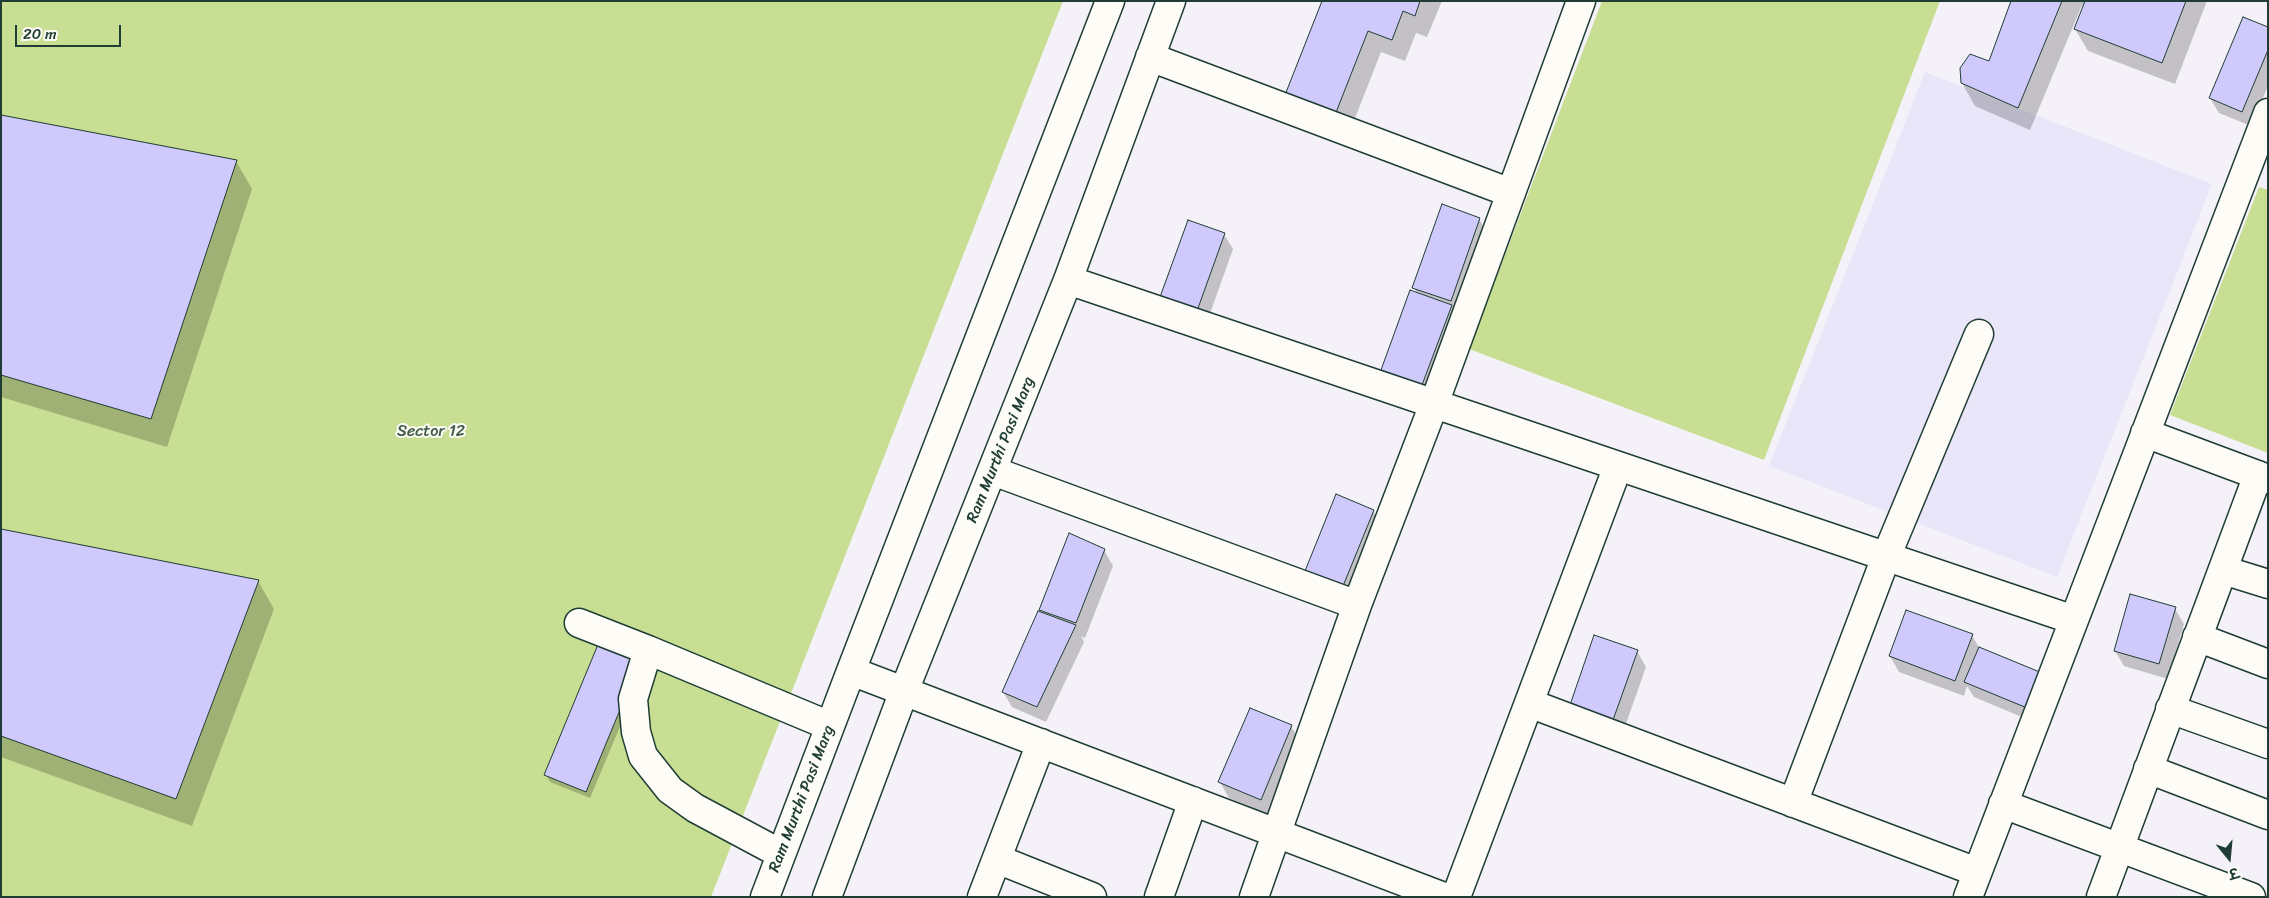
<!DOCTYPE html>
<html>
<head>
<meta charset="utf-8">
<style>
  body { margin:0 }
  #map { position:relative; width:2269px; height:898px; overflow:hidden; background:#f4f2f8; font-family:Sriracha,"Playpen Sans Deva",sans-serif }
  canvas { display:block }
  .frame { position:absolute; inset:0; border:2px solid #1f3d34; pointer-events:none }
  .north { position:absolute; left:2204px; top:833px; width:50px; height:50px; -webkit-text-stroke:4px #fdfcf7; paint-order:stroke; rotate:163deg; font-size:14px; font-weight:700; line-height:20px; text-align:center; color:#1f3d34 }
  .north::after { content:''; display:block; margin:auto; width:18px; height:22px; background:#1f3d34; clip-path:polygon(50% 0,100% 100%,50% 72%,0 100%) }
  .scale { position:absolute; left:15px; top:25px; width:106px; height:22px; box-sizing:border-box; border:2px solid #1f3d34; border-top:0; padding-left:6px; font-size:15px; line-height:18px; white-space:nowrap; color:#1f3d34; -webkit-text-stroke:4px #fdfcf7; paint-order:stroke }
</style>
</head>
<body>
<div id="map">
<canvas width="2269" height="898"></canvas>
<div class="frame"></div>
<div class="north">उ</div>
<div class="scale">20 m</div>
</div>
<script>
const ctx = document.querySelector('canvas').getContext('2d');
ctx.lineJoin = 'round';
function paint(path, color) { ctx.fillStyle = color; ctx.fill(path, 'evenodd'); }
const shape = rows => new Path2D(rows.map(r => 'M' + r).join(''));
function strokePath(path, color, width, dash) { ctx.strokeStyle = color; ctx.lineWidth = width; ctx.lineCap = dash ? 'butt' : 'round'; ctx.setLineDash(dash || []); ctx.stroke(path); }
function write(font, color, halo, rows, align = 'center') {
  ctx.font = font + ' Sriracha,sans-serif'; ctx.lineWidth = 4; ctx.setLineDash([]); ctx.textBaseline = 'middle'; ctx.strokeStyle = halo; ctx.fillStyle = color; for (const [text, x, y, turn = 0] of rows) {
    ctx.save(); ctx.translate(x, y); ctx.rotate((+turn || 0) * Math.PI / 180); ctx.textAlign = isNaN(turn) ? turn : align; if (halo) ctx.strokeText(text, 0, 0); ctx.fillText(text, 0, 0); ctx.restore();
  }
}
paint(shape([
  [1925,72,2212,184,2057,577,1769,466]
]), '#e9e6f9');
paint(shape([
  [1,1,1063,1,711,897,1,897],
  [1602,1,1940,1,1764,460,1469,349],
  [2259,187,2268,190,2268,453,2170,415]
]), '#c7de93');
paint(shape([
  [1323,1,1442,1,1427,37,1416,33,1405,61,1381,52,1348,136,1299,117],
  [2013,1,2207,1,2175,84,2088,51,2075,29,2084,6,2082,5,2030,130,1975,106,1962,83,1989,62],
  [2268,28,2268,86,2251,126,2219,113,2210,98],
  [1,117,236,161,252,189,167,447,1,397],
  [1479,219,1488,234,1431,400,1391,385,1382,370,1417,294,1414,287],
  [1224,234,1233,249,1206,325,1170,313],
  [1373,511,1382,526,1349,606,1313,591],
  [1,531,258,581,274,609,192,826,1,757],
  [1104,550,1113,566,1085,638,1081,636,1084,642,1046,722,1012,707,1003,692,1043,614,1040,610],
  [2175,609,2184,624,2168,679,2124,666,2115,651],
  [1972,635,1979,648,2041,725,1974,697,1967,686,1964,696,1899,672,1890,656],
  [1637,651,1646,667,1622,735,1580,720],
  [645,667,590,798,550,782,546,775],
  [1291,726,1300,741,1270,815,1229,798,1220,782]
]), '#0003');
const building = shape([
  [1322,1,1420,1,1415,16,1403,11,1392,40,1368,31,1335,115,1285,95,1322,1],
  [2011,1,2062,1,2018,108,1961,83,1960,68,1970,54,1989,61,2011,1],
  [2085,1,2186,1,2162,63,2074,29,2085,1],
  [2243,17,2268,27,2268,50,2242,112,2209,98,2243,17],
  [1,115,237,160,151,419,1,375,1,115],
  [1442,204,1480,218,1451,301,1412,288,1442,204],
  [1188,220,1225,233,1197,311,1160,297,1188,220],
  [1410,290,1452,305,1422,385,1381,370,1410,290],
  [1336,494,1374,510,1341,591,1303,576,1336,494],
  [1,529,259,580,176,799,1,736,1,529],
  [1069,533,1105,549,1076,623,1039,610,1069,533],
  [2130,594,2176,607,2159,664,2114,651,2130,594],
  [1906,610,1973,634,1955,681,1889,656,1906,610],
  [1038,611,1076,625,1037,707,1002,692,1038,611],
  [1594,635,1638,650,1613,720,1570,705,1594,635],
  [599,642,641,659,586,792,544,775,599,642],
  [1979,647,2047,675,2032,710,1964,682,1979,647],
  [1250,708,1292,725,1261,800,1218,782,1250,708]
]);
paint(building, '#cfc9fc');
strokePath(building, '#1f3d34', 1);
const minor = shape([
  [1150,57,1511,193],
  [1068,280,2074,620],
  [2145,433,2268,479],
  [993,471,1357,605],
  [2223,570,2268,584],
  [579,623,648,650],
  [2197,637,2268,664],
  [851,671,1444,897],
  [1529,703,1977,872],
  [2170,709,2268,744],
  [2148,769,2268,815],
  [1793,803,1886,557,1979,334],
  [2003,804,2251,897],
  [781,854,695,808,670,790,643,756,636,732,633,699,648,650,830,726],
  [997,859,1092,897],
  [765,897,851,671,1110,1],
  [827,897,904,691,1068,280,1171,1],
  [982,897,1041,743],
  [1159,897,1193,801],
  [1254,897,1357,605,1434,404,1581,1],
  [1456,897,1618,466],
  [1968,897,2268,113],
  [2101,897,2258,475]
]);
strokePath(minor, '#1f3d34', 31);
strokePath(minor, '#fdfcf7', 28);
write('16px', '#415d47', '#fdfcf7', [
  ["Sector 12",431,432]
]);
write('16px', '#1f3d34', '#fdfcf7', [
  ["Ram Murthi Pasi Marg",1001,450,-68],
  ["Ram Murthi Pasi Marg",802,799,-69]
]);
</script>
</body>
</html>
